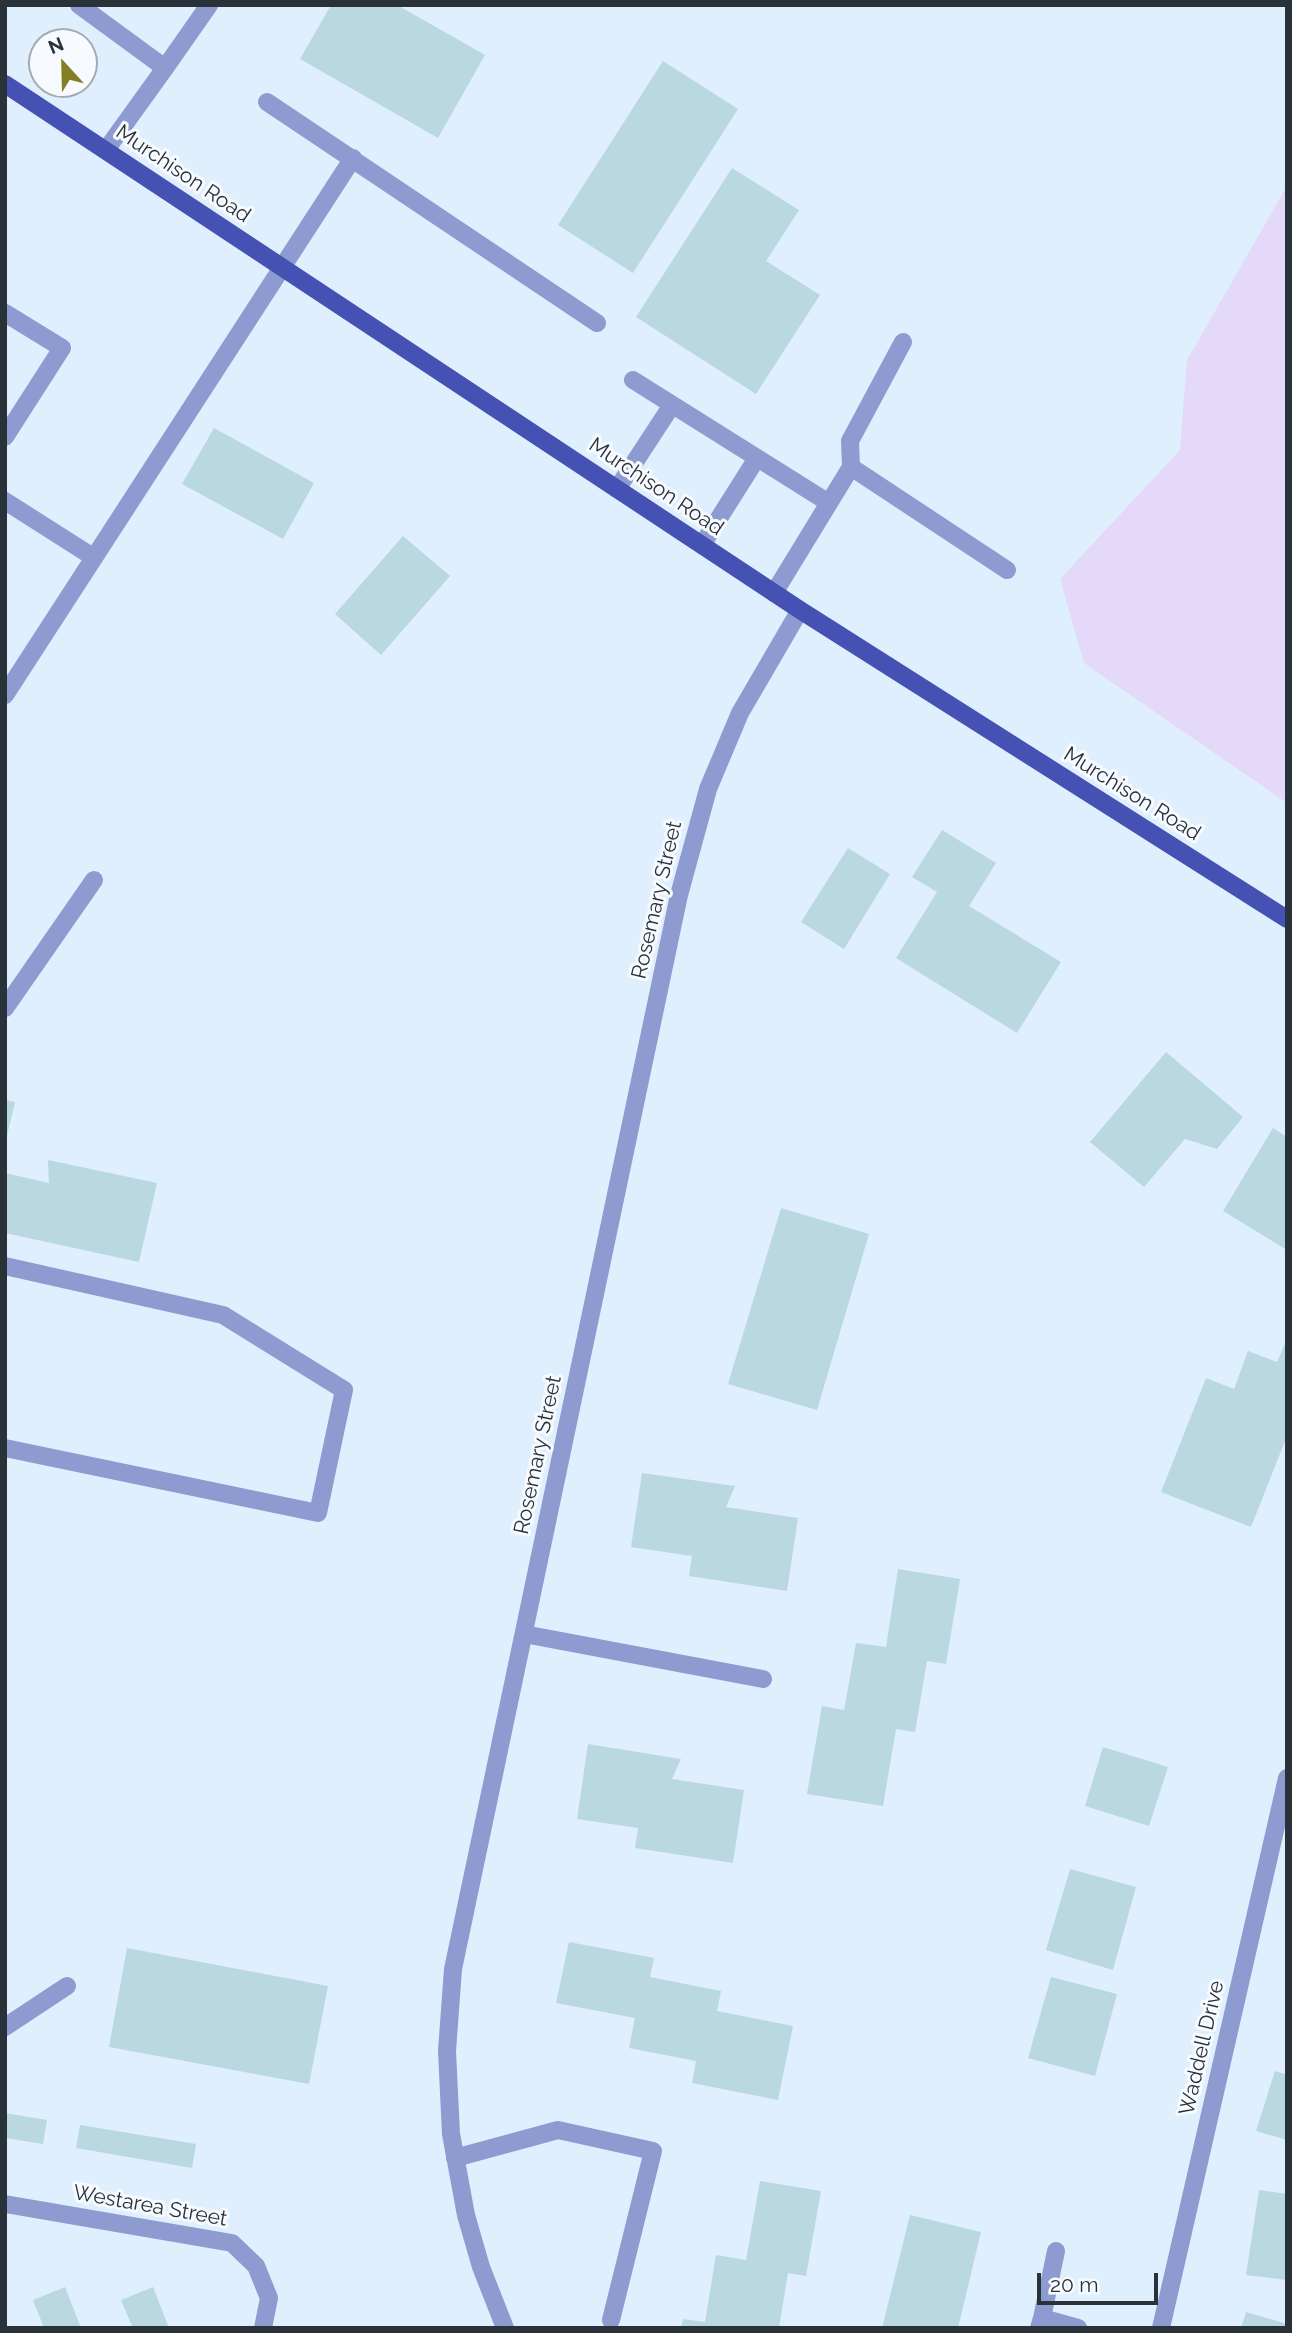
<!DOCTYPE html>
<html>
<head>
<meta charset="utf-8">
<style>
  body { margin:0 }
  #map { position:relative; width:1292px; height:2333px; overflow:hidden; background:#dfeffe; font-family:Raleway,sans-serif }
  canvas { display:block }
  .frame { position:absolute; inset:0; border:7px solid #2a3239; pointer-events:none }
  .north { position:absolute; left:28px; top:28px; width:70px; height:70px; box-sizing:border-box; background:#f7fbff; border:2px solid #a5abb0; border-radius:50%; rotate:338deg; font-size:19px; font-weight:700; line-height:28px; text-align:center; color:#2a3239 }
  .north::after { content:''; display:block; margin:auto; width:24px; height:32px; background:#847e25; clip-path:polygon(50% 0,100% 100%,50% 72%,0 100%) }
  .scale { position:absolute; left:1037px; top:2273px; width:121px; height:32px; box-sizing:border-box; border:4px solid #2a3239; border-top:0; padding-left:9px; font-size:21px; line-height:24px; white-space:nowrap; color:#2a3239; -webkit-text-stroke:5px #f7fbff; paint-order:stroke }
</style>
</head>
<body>
<div id="map">
<canvas width="1292" height="2333"></canvas>
<div class="frame"></div>
<div class="north">N</div>
<div class="scale">20 m</div>
</div>
<script>
const ctx = document.querySelector('canvas').getContext('2d');
ctx.lineJoin = 'round';
function paint(path, color) { ctx.fillStyle = color; ctx.fill(path, 'evenodd'); }
const shape = rows => new Path2D(rows.map(r => 'M' + r).join(''));
function strokePath(path, color, width, dash) { ctx.strokeStyle = color; ctx.lineWidth = width; ctx.lineCap = dash ? 'butt' : 'round'; ctx.setLineDash(dash || []); ctx.stroke(path); }
function write(font, color, halo, rows, align = 'center') {
  ctx.font = font + ' Raleway,sans-serif'; ctx.lineWidth = 6; ctx.setLineDash([]); ctx.textBaseline = 'middle'; ctx.strokeStyle = halo; ctx.fillStyle = color; for (const [text, x, y, turn = 0] of rows) {
    ctx.save(); ctx.translate(x, y); ctx.rotate((+turn || 0) * Math.PI / 180); ctx.textAlign = isNaN(turn) ? turn : align; if (halo) ctx.strokeText(text, 0, 0); ctx.fillText(text, 0, 0); ctx.restore();
  }
}
paint(shape([
  [1287,186,1287,803,1084,663,1060,579,1180,450,1187,360]
]), '#e4d9f8');
paint(shape([
  [331,5,397,5,485,55,438,138,300,59],
  [663,61,738,109,633,273,558,225],
  [732,168,799,210,766,261,820,295,756,394,636,317],
  [214,428,314,483,283,539,182,484],
  [403,536,450,576,381,655,335,614],
  [942,830,996,863,969,906,1061,962,1017,1033,896,958,937,892,912,877],
  [848,848,890,874,844,949,801,922],
  [1166,1052,1243,1117,1217,1149,1185,1139,1144,1187,1090,1142],
  [5,1100,15,1102,6,1140,5,1140],
  [1273,1128,1287,1137,1287,1250,1223,1211],
  [48,1160,157,1183,139,1262,5,1233,5,1173,49,1183],
  [781,1208,869,1234,817,1410,728,1384],
  [1287,1339,1287,1436,1251,1527,1161,1492,1206,1378,1234,1389,1248,1351,1277,1362],
  [642,1473,735,1486,726,1507,798,1518,787,1591,689,1576,692,1556,631,1547],
  [898,1569,960,1579,946,1664,927,1661,915,1732,896,1729,883,1806,807,1794,822,1706,844,1710,856,1643,886,1647],
  [588,1744,681,1759,672,1779,744,1790,733,1863,635,1848,638,1828,577,1819],
  [1103,1747,1168,1767,1149,1826,1085,1806],
  [1070,1869,1136,1887,1113,1970,1046,1950],
  [569,1942,654,1958,650,1977,721,1991,717,2011,793,2026,778,2100,692,2083,696,2061,629,2048,635,2018,556,2003],
  [127,1948,328,1986,309,2084,109,2047],
  [1051,1977,1117,1994,1095,2076,1028,2058],
  [1275,2071,1287,2075,1287,2140,1256,2131],
  [5,2113,47,2120,43,2144,5,2138],
  [80,2125,196,2144,192,2168,76,2148],
  [760,2181,821,2191,806,2276,788,2273,779,2328,681,2328,683,2319,705,2322,716,2255,746,2260],
  [1259,2190,1287,2194,1287,2280,1246,2275],
  [910,2215,981,2232,958,2328,882,2328],
  [65,2287,81,2328,44,2328,33,2300],
  [153,2287,169,2328,133,2328,121,2300],
  [1246,2312,1287,2324,1287,2328,1241,2328]
]), '#bad8e0');
strokePath(shape([
  [79,5,165,68,209,5],
  [267,102,597,323],
  [106,150,165,68],
  [5,313,62,348,5,437],
  [633,380,829,503],
  [851,467,1007,570],
  [617,489,672,405],
  [5,501,93,557],
  [702,545,757,458],
  [774,593,851,467,850,441,903,342],
  [5,695,353,158],
  [5,1008,94,880],
  [5,1266,223,1315,344,1390,318,1513,5,1448],
  [524,1634,763,1679],
  [5,2027,67,1986],
  [455,2158,558,2130,653,2151,611,2320],
  [1042,2318,1056,2251],
  [1039,2328,1042,2318,1078,2328]
]), '#8e9bd1', 18);
strokePath(shape([
  [5,2204,232,2243,256,2266,269,2298,263,2328],
  [505,2328,481,2267,466,2215,451,2134,447,2051,453,1969,679,895,708,789,740,713,800,610],
  [1161,2328,1287,1778]
]), '#8e9bd1', 18);
strokePath(shape([
  [5,84,800,610,1287,919]
]), '#4552b3', 18);
write('21px', '#2a3239', '#f7fbff', [
  ["Murchison Road",183,174,34],
  ["Murchison Road",656,487,34],
  ["Murchison Road",1132,794,32],
  ["Rosemary Street",657,900,-77],
  ["Rosemary Street",538,1455,-78],
  ["Waddell Drive",1202,2048,-77],
  ["Westarea Street",150,2206,10]
]);
</script>
</body>
</html>
